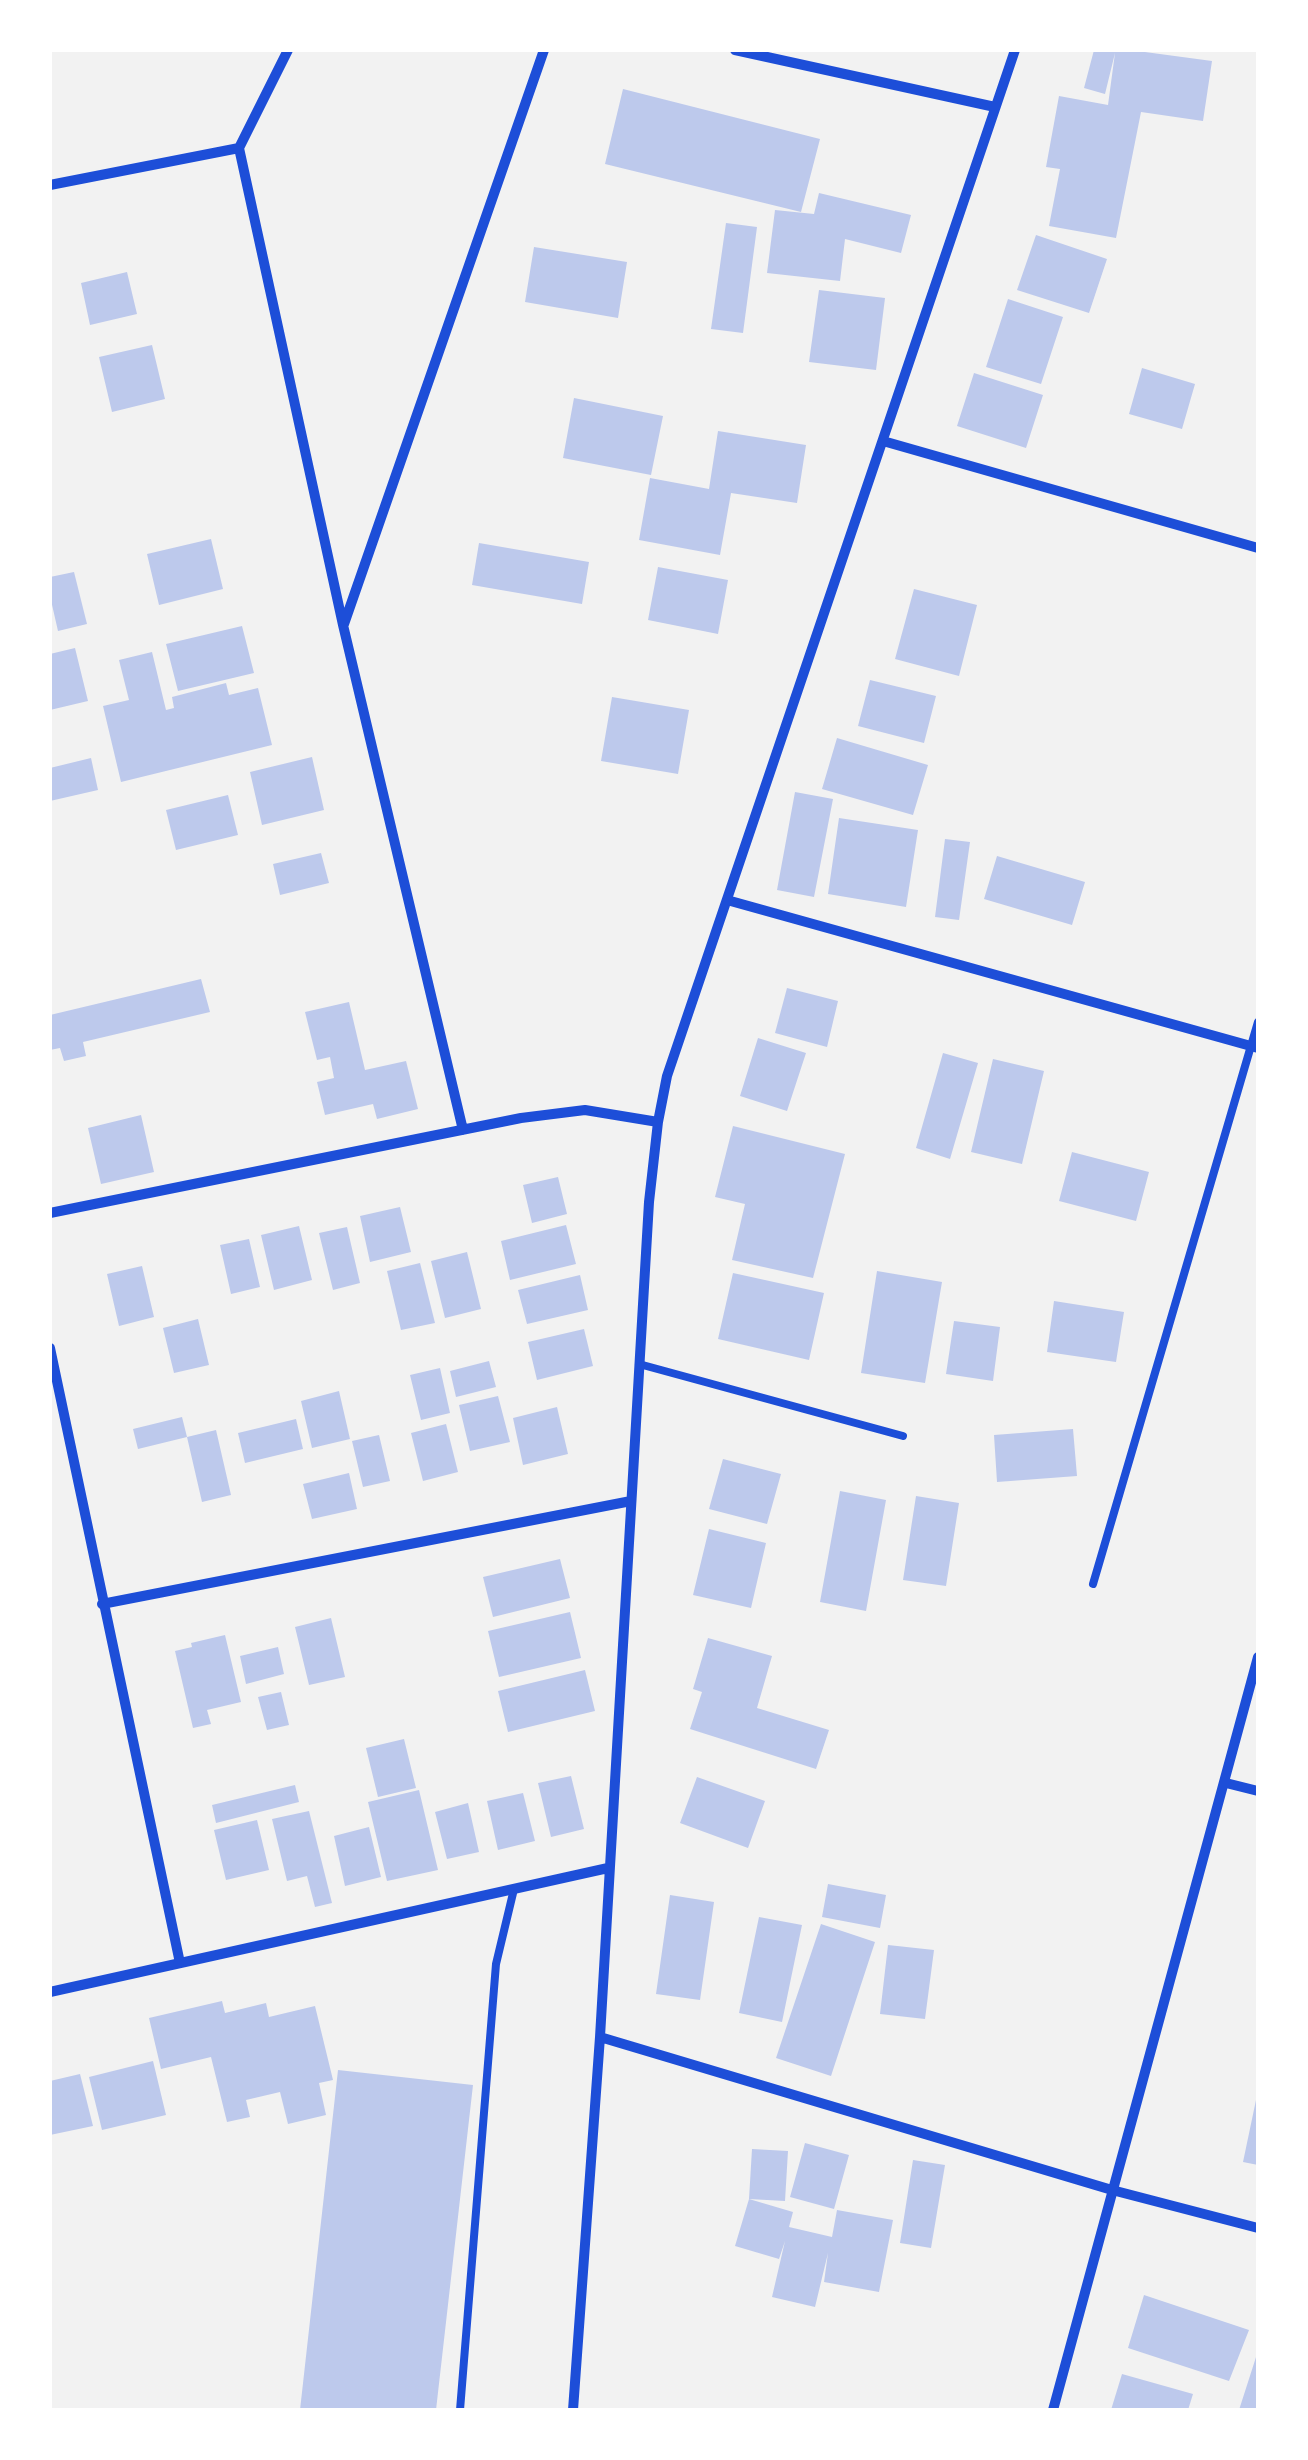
<!DOCTYPE html>
<html>
<head>
<meta charset="utf-8">
<style>
  body { margin:0 }
  #map { position:relative; width:1308px; height:2460px; overflow:hidden; background:#f2f2f2; font-family:Helvetica,sans-serif }
  canvas { display:block }
  .frame { position:absolute; inset:0; border:52px solid #fff; pointer-events:none }
</style>
</head>
<body>
<div id="map">
<canvas width="1308" height="2460"></canvas>
<div class="frame"></div>
</div>
<script>
const ctx = document.querySelector('canvas').getContext('2d');
ctx.lineJoin = 'round';
function paint(path, color) { ctx.fillStyle = color; ctx.fill(path, 'evenodd'); }
const shape = rows => new Path2D(rows.map(r => 'M' + r).join(''));
function strokePath(path, color, width, dash) { ctx.strokeStyle = color; ctx.lineWidth = width; ctx.lineCap = dash ? 'butt' : 'round'; ctx.setLineDash(dash || []); ctx.stroke(path); }
paint(shape([
  [1094,50,1130,50,1212,61,1203,121,1141,112,1116,238,1049,226,1060,169,1046,167,1059,96,1108,105,1115,53,1105,94,1084,88],
  [623,89,820,139,801,212,605,164],
  [819,193,911,215,901,253,845,239,840,281,767,273,775,210,814,214],
  [726,223,757,227,743,333,711,329],
  [1036,235,1107,259,1089,313,1017,290],
  [534,247,627,262,618,318,525,302],
  [127,272,137,314,90,325,81,283],
  [819,290,885,298,876,370,809,362],
  [1008,299,1063,317,1041,384,986,367],
  [152,345,165,399,112,412,99,357],
  [1142,368,1195,384,1182,429,1129,414],
  [974,373,1043,395,1026,448,957,426],
  [574,398,663,416,651,475,563,458],
  [718,431,806,445,797,503,731,493,720,555,639,540,650,478,709,489],
  [211,539,223,589,159,605,147,554],
  [479,543,589,562,582,604,472,585],
  [658,567,728,580,718,634,648,620],
  [74,572,87,624,58,631,50,596,50,577],
  [914,589,977,605,959,676,895,659],
  [242,626,254,673,178,691,166,644],
  [75,648,88,701,50,710,50,654],
  [152,652,166,710,174,708,172,697,226,683,229,695,258,688,272,745,121,782,103,706,129,700,119,660],
  [870,680,936,696,924,743,858,726],
  [612,697,689,710,678,774,601,761],
  [837,738,928,765,913,815,822,789],
  [312,757,324,810,262,825,250,772],
  [91,758,98,790,50,801,50,768],
  [795,792,833,799,814,897,777,890],
  [228,795,238,835,176,850,166,810],
  [839,818,918,830,906,907,828,894],
  [945,839,970,842,959,920,935,917],
  [321,853,329,883,280,895,273,864],
  [997,856,1085,882,1072,925,984,899],
  [201,979,210,1012,83,1042,86,1056,64,1061,60,1048,50,1050,50,1015],
  [787,988,838,1001,827,1047,775,1033],
  [349,1002,365,1070,406,1061,418,1109,377,1119,373,1104,325,1115,317,1082,334,1078,330,1057,317,1060,305,1012],
  [758,1038,806,1053,787,1111,740,1096],
  [943,1053,978,1063,950,1159,916,1148],
  [993,1059,1044,1071,1022,1164,971,1152],
  [141,1115,154,1172,101,1184,88,1128],
  [733,1126,845,1154,813,1278,732,1260,745,1204,715,1197],
  [1072,1152,1149,1172,1136,1221,1059,1201],
  [558,1177,567,1214,532,1223,523,1185],
  [400,1207,411,1252,370,1262,360,1216],
  [566,1225,576,1264,510,1280,501,1241],
  [299,1226,312,1280,274,1290,261,1235],
  [347,1227,360,1283,333,1290,319,1233],
  [249,1239,260,1287,231,1294,220,1245],
  [467,1252,481,1309,445,1318,431,1261],
  [420,1263,435,1323,401,1330,387,1271],
  [142,1266,154,1317,119,1326,107,1274],
  [877,1271,942,1282,925,1383,861,1373],
  [733,1273,824,1293,809,1360,718,1339],
  [580,1275,588,1310,527,1324,518,1290],
  [1054,1301,1124,1312,1116,1362,1047,1352],
  [198,1319,209,1365,174,1373,163,1328],
  [954,1321,1000,1327,993,1381,946,1374],
  [584,1329,593,1366,537,1380,528,1342],
  [489,1361,496,1387,456,1397,450,1371],
  [440,1368,450,1413,421,1420,410,1375],
  [339,1391,350,1439,312,1448,301,1401],
  [498,1396,510,1442,470,1451,459,1405],
  [557,1407,568,1454,523,1465,513,1418],
  [182,1417,187,1437,138,1449,133,1429],
  [296,1419,303,1449,245,1463,238,1433],
  [446,1424,458,1472,423,1481,411,1433],
  [1073,1429,1077,1476,997,1482,994,1435],
  [216,1430,231,1495,202,1502,187,1437],
  [379,1435,390,1481,363,1487,352,1441],
  [723,1459,781,1474,767,1524,709,1509],
  [349,1473,357,1509,312,1519,303,1484],
  [840,1491,886,1500,866,1611,820,1602],
  [916,1496,959,1503,946,1586,903,1580],
  [709,1529,766,1543,751,1608,693,1595],
  [560,1559,570,1598,493,1617,483,1577],
  [570,1612,581,1658,499,1677,488,1631],
  [331,1618,345,1677,309,1685,295,1627],
  [225,1635,241,1702,207,1710,211,1724,193,1728,175,1651,192,1647,191,1643],
  [708,1638,772,1656,757,1708,829,1730,816,1769,690,1729,702,1692,693,1689],
  [278,1647,284,1674,246,1684,240,1656],
  [585,1670,595,1711,508,1732,498,1691],
  [281,1692,289,1725,267,1730,258,1697],
  [404,1739,416,1788,378,1797,366,1748],
  [571,1776,584,1829,551,1837,538,1783],
  [697,1777,765,1801,748,1848,680,1823],
  [295,1785,299,1802,216,1823,212,1805],
  [419,1790,438,1870,387,1881,368,1802],
  [523,1793,535,1841,498,1850,487,1801],
  [468,1803,479,1852,447,1859,435,1812],
  [309,1811,332,1903,315,1907,307,1876,287,1881,272,1819],
  [257,1820,269,1870,226,1880,214,1830],
  [369,1827,381,1877,345,1886,334,1836],
  [828,1884,886,1895,880,1928,822,1917],
  [670,1895,714,1902,700,2000,656,1994],
  [759,1917,802,1925,782,2022,739,2013],
  [821,1924,875,1942,831,2076,776,2058],
  [888,1945,934,1950,925,2019,880,2014],
  [222,2001,225,2013,266,2003,269,2017,315,2006,333,2080,319,2083,326,2115,288,2124,280,2092,246,2100,250,2117,227,2122,211,2057,161,2069,149,2018],
  [153,2061,166,2115,102,2130,89,2077],
  [338,2070,473,2085,436,2410,300,2410],
  [80,2074,93,2126,50,2135,50,2081],
  [1256,2100,1258,2101,1258,2165,1243,2162],
  [805,2143,849,2155,834,2209,790,2197],
  [752,2149,788,2151,785,2201,749,2199],
  [913,2160,945,2165,931,2248,900,2243],
  [749,2199,793,2212,789,2227,832,2237,837,2210,893,2220,879,2292,824,2282,828,2253,815,2307,772,2297,785,2241,779,2259,735,2246],
  [1144,2295,1249,2330,1229,2381,1128,2348],
  [1257,2354,1258,2410,1239,2410],
  [1122,2374,1193,2394,1188,2410,1111,2410]
]), '#bdc9ec');
strokePath(shape([
  [639,1364,903,1436],
  [1093,1584,1258,1022],
  [460,2410,496,1964,514,1889]
]), '#1d4ed8', 8);
strokePath(shape([
  [288,50,239,148,343,625,463,1130],
  [735,50,995,107],
  [50,185,239,148],
  [883,441,1258,548],
  [344,624,544,50],
  [727,900,1258,1048],
  [50,1213,521,1118,585,1110,658,1122],
  [50,1348,180,1963],
  [102,1604,631,1501],
  [1226,1783,1258,1791],
  [50,1992,608,1868],
  [600,2037,1112,2190,1258,2228],
  [573,2410,600,2037,649,1202,658,1122,667,1076,1015,50],
  [1053,2410,1258,1657]
]), '#1d4ed8', 10);
</script>
</body>
</html>
